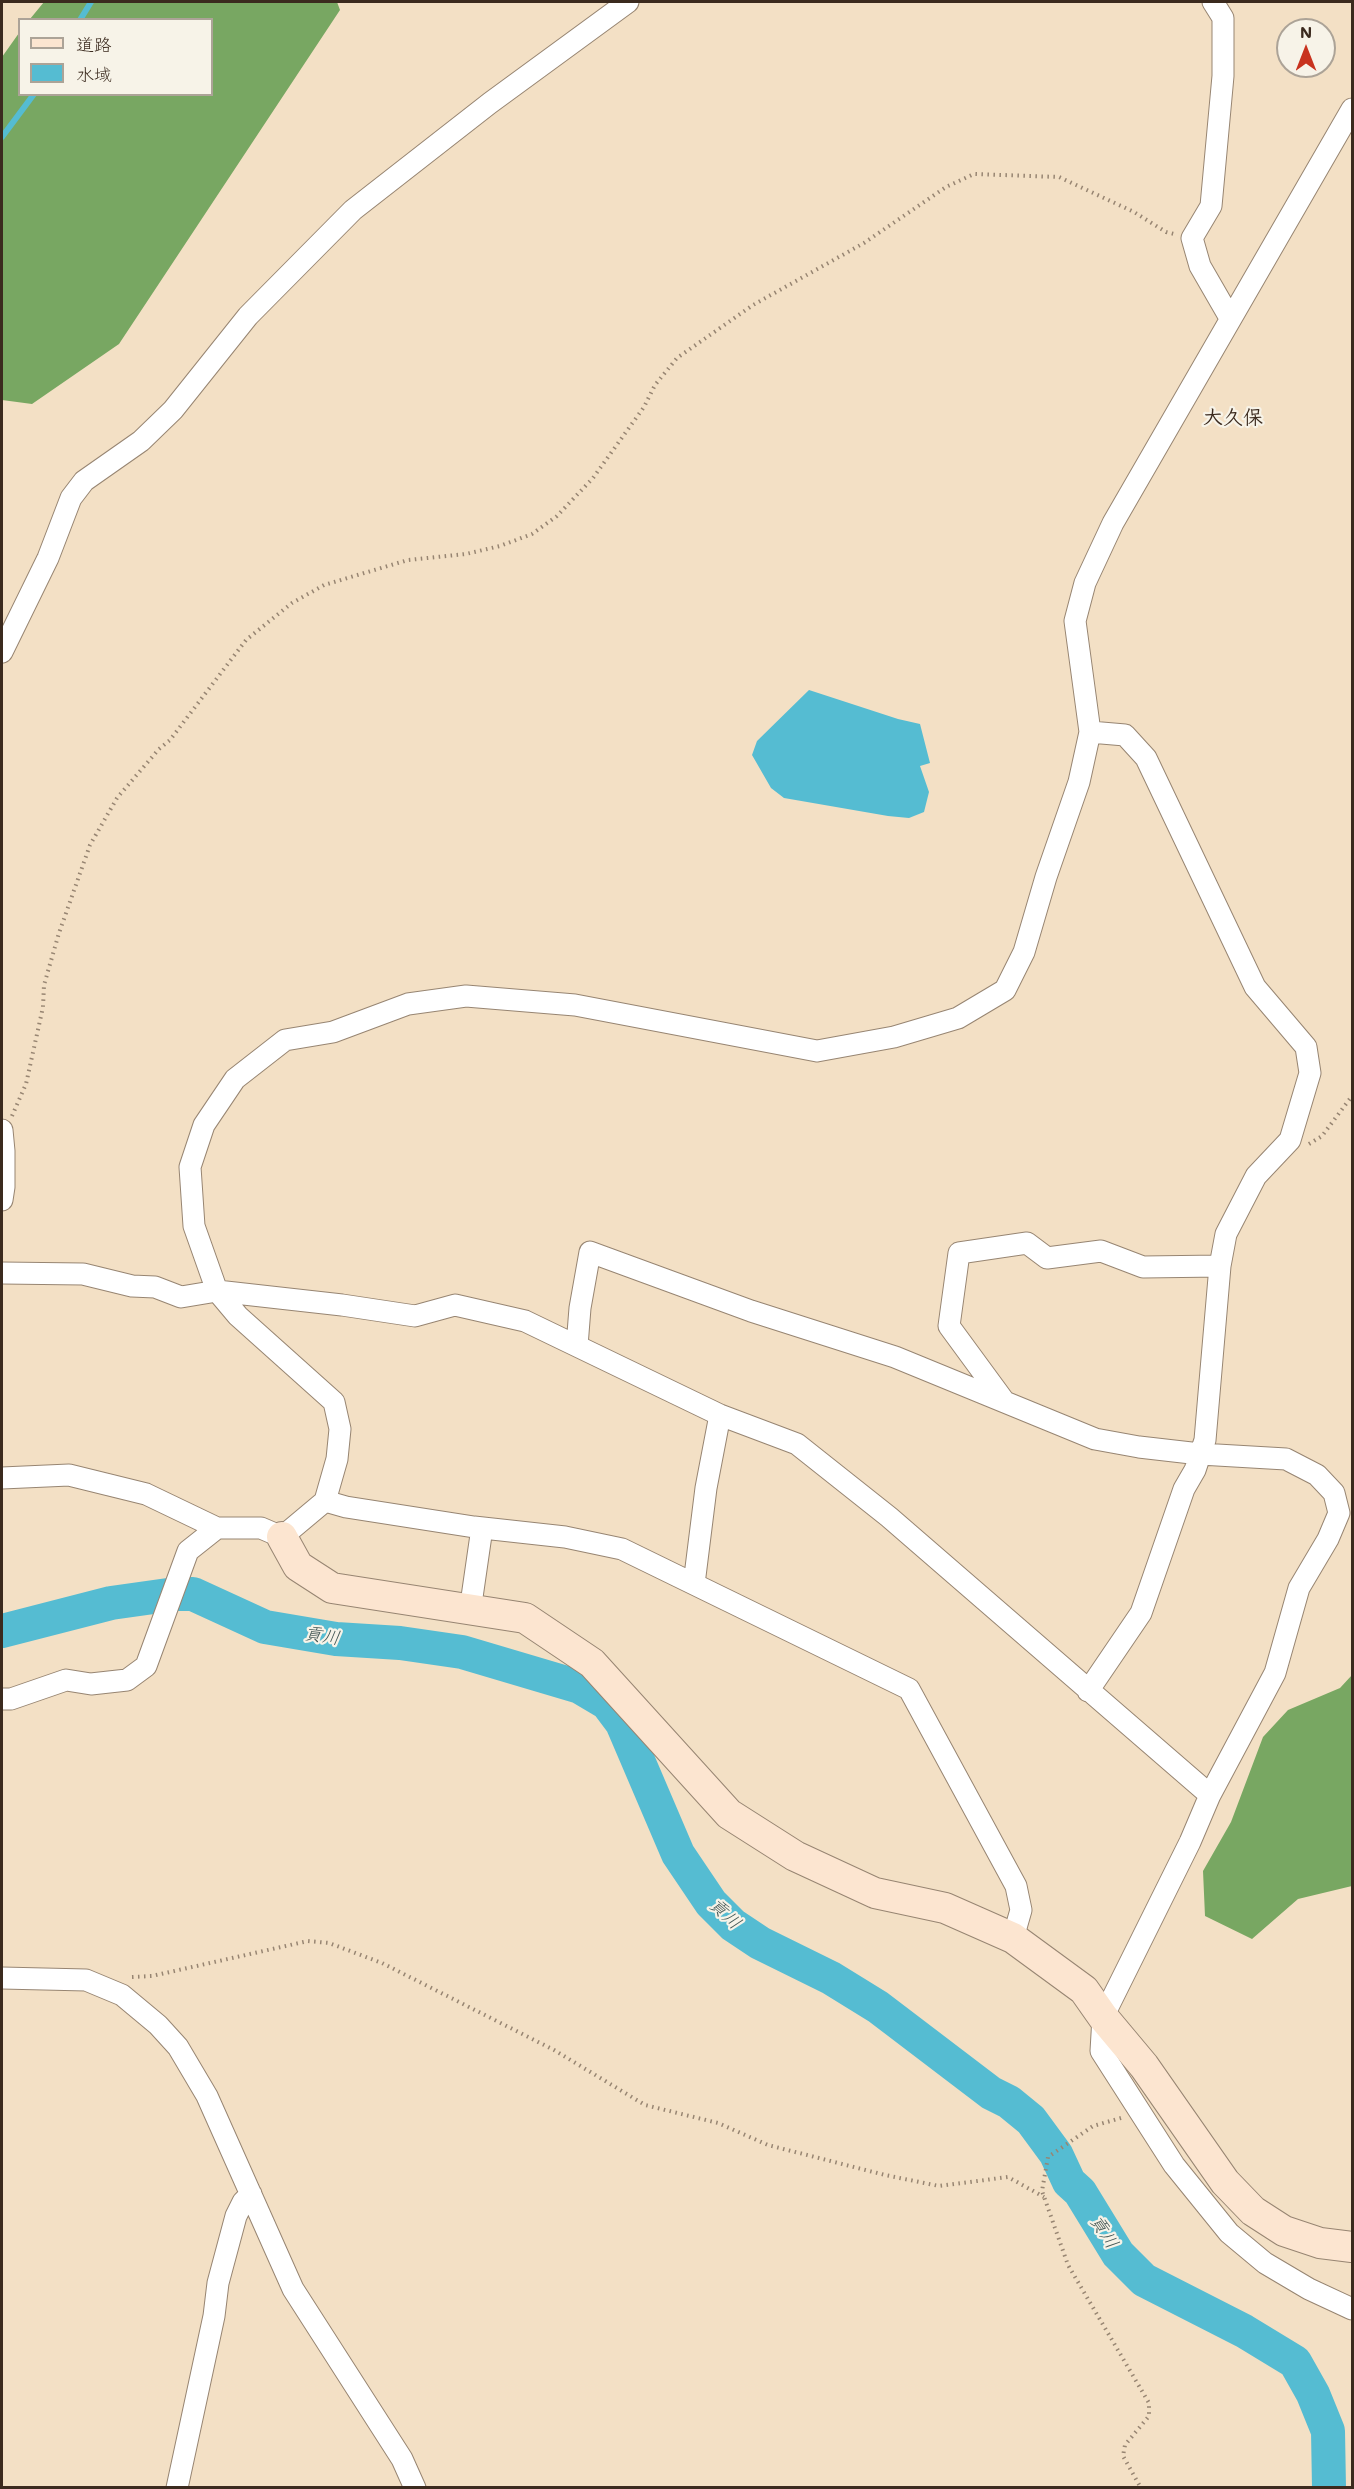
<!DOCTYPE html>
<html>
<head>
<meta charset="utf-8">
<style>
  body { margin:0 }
  #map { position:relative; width:1354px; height:2489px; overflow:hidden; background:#f3e0c5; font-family:Mali,"Klee One",sans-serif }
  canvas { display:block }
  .frame { position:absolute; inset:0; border:3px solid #3b2a1e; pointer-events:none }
  .legend { position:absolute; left:18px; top:18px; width:195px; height:78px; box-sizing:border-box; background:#f7f3e8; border:2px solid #aca397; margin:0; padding:8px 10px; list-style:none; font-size:18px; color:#3b2a1e }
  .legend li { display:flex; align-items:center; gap:12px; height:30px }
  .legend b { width:30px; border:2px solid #aca397 }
  .north { position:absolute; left:1276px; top:18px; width:60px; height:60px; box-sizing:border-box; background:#f7f3e8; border:2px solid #aca397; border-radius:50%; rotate:0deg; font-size:16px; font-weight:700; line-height:24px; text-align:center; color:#3b2a1e }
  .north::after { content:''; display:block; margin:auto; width:21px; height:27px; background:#c8321e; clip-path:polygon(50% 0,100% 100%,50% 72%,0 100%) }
</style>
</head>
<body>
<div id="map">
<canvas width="1354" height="2489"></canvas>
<div class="frame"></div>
<ul class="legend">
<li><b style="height:8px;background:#fce5d0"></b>道路</li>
<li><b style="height:16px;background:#55bcd2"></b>水域</li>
</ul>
<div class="north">N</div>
</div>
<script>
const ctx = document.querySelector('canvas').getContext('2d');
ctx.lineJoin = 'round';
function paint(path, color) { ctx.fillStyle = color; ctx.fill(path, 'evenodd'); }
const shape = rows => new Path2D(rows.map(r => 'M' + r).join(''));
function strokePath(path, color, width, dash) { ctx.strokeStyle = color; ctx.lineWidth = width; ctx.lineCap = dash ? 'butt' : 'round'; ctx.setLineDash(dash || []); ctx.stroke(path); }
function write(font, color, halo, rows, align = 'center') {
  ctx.font = font + ' Mali,"Klee One",sans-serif'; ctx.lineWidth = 4.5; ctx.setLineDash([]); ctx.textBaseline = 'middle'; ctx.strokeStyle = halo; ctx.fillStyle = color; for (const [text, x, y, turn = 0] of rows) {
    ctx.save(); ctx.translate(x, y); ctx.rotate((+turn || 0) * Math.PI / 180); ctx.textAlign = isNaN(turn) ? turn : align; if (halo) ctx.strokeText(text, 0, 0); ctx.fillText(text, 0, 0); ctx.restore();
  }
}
paint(shape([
  [44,2,337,2,340,10,119,344,32,404,2,400,2,57,19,33,20,94,212,94,212,20,30,19],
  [1352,1675,1352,1886,1298,1899,1252,1939,1205,1916,1203,1871,1231,1822,1263,1737,1288,1710,1340,1688]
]), '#78a762');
paint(shape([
  [809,690,898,719,920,724,930,763,920,766,929,792,924,812,909,818,888,816,784,798,771,788,752,755,757,741]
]), '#55bcd2');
strokePath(shape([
  [80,20,91,2],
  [2,137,34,94]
]), '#55bcd2', 6);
strokePath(shape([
  [2,1631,111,1603,175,1594,193,1594,265,1627,336,1639,400,1643,462,1652,580,1687,607,1703,622,1723,678,1854,711,1903,733,1925,760,1943,831,1978,878,2007,991,2093,1009,2102,1031,2120,1056,2154,1069,2182,1080,2192,1118,2254,1144,2280,1244,2331,1295,2362,1313,2394,1328,2431,1329,2488]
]), '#55bcd2', 34);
const street = shape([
  [1213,2,1223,18,1223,76,1211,206,1192,238,1200,266,1230,318],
  [2,652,48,558,71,498,84,481,141,441,173,410,248,316,353,210,490,103,628,2],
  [2,1130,4,1151,4,1187,2,1200],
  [2,1273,83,1274,132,1286,155,1287,181,1297,217,1291,342,1305,415,1316,455,1305,525,1321,720,1415,797,1444,889,1517,1210,1795],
  [577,1346,580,1308,590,1252,751,1311,895,1357,1095,1439,1139,1447,1200,1454,1286,1459,1317,1475,1334,1493,1339,1513,1328,1539,1299,1588,1275,1673,1210,1795,1190,1842,1103,2017,1101,2051,1174,2165,1229,2233,1265,2263,1309,2289,1352,2309],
  [1004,1401,949,1326,959,1253,1027,1243,1047,1258,1101,1251,1143,1267,1220,1266],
  [2,1478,69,1475,146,1494,217,1528,261,1528,282,1537,325,1501,337,1459,340,1429,334,1402,238,1316,217,1291,194,1226,190,1167,204,1125,235,1079,285,1040,333,1032,408,1004,466,996,575,1005,817,1051,894,1037,958,1018,1005,990,1024,952,1046,877,1079,782,1090,732,1075,621,1085,583,1113,523,1352,109],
  [325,1501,346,1507,474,1527,565,1537,622,1549,909,1689,1016,1886,1021,1910,1013,1938],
  [694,1584,706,1488,720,1415],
  [470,1611,482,1528],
  [1088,1691,1141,1613,1184,1489,1195,1470,1205,1440,1220,1266,1226,1234,1256,1176,1290,1140,1310,1073,1306,1047,1255,987,1146,758,1125,735,1090,732],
  [2,1699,11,1699,66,1680,91,1684,127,1680,146,1666,188,1551,217,1528],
  [2,1978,86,1980,122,1995,158,2025,178,2047,207,2096,293,2289,402,2459,415,2488],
  [177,2488,214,2316,218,2283,236,2216,243,2202,251,2194]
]);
const secondary = shape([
  [282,1537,298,1566,332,1588,525,1618,592,1663,729,1814,795,1856,875,1893,945,1908,1013,1938,1084,1990,1103,2017,1144,2066,1225,2182,1253,2211,1284,2231,1320,2243,1352,2247]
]);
strokePath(street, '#978572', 23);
strokePath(secondary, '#978572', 32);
strokePath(shape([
  [12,1116,26,1084,43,1007,44,985,59,933,90,845,117,798,159,749,170,740,246,640,292,603,324,585,408,560,466,554,500,546,532,534,557,516,593,478,644,407,655,385,677,358,753,305,864,243,946,187,974,174,1059,177,1134,212,1166,232,1174,234],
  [1309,1144,1322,1136,1352,1096],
  [132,1977,152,1976,308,1941,329,1943,382,1963,554,2050,645,2105,718,2123,768,2145,885,2175,939,2186,1008,2177,1044,2197],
  [1121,2118,1093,2126,1048,2157,1042,2191,1068,2265,1149,2403,1149,2416,1125,2445,1123,2456,1141,2488]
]), '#978572', 4, [1.5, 4.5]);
strokePath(street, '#fff', 21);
strokePath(secondary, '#fce5d0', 30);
write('italic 18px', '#435654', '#f7f3e8', [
  ["貢川",322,1636,9],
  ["貢川",725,1914,43],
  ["貢川",1104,2232,57]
]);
write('bold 20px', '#3b2a1e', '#f7f3e8', [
  ["大久保",1233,418]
]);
</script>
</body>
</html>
